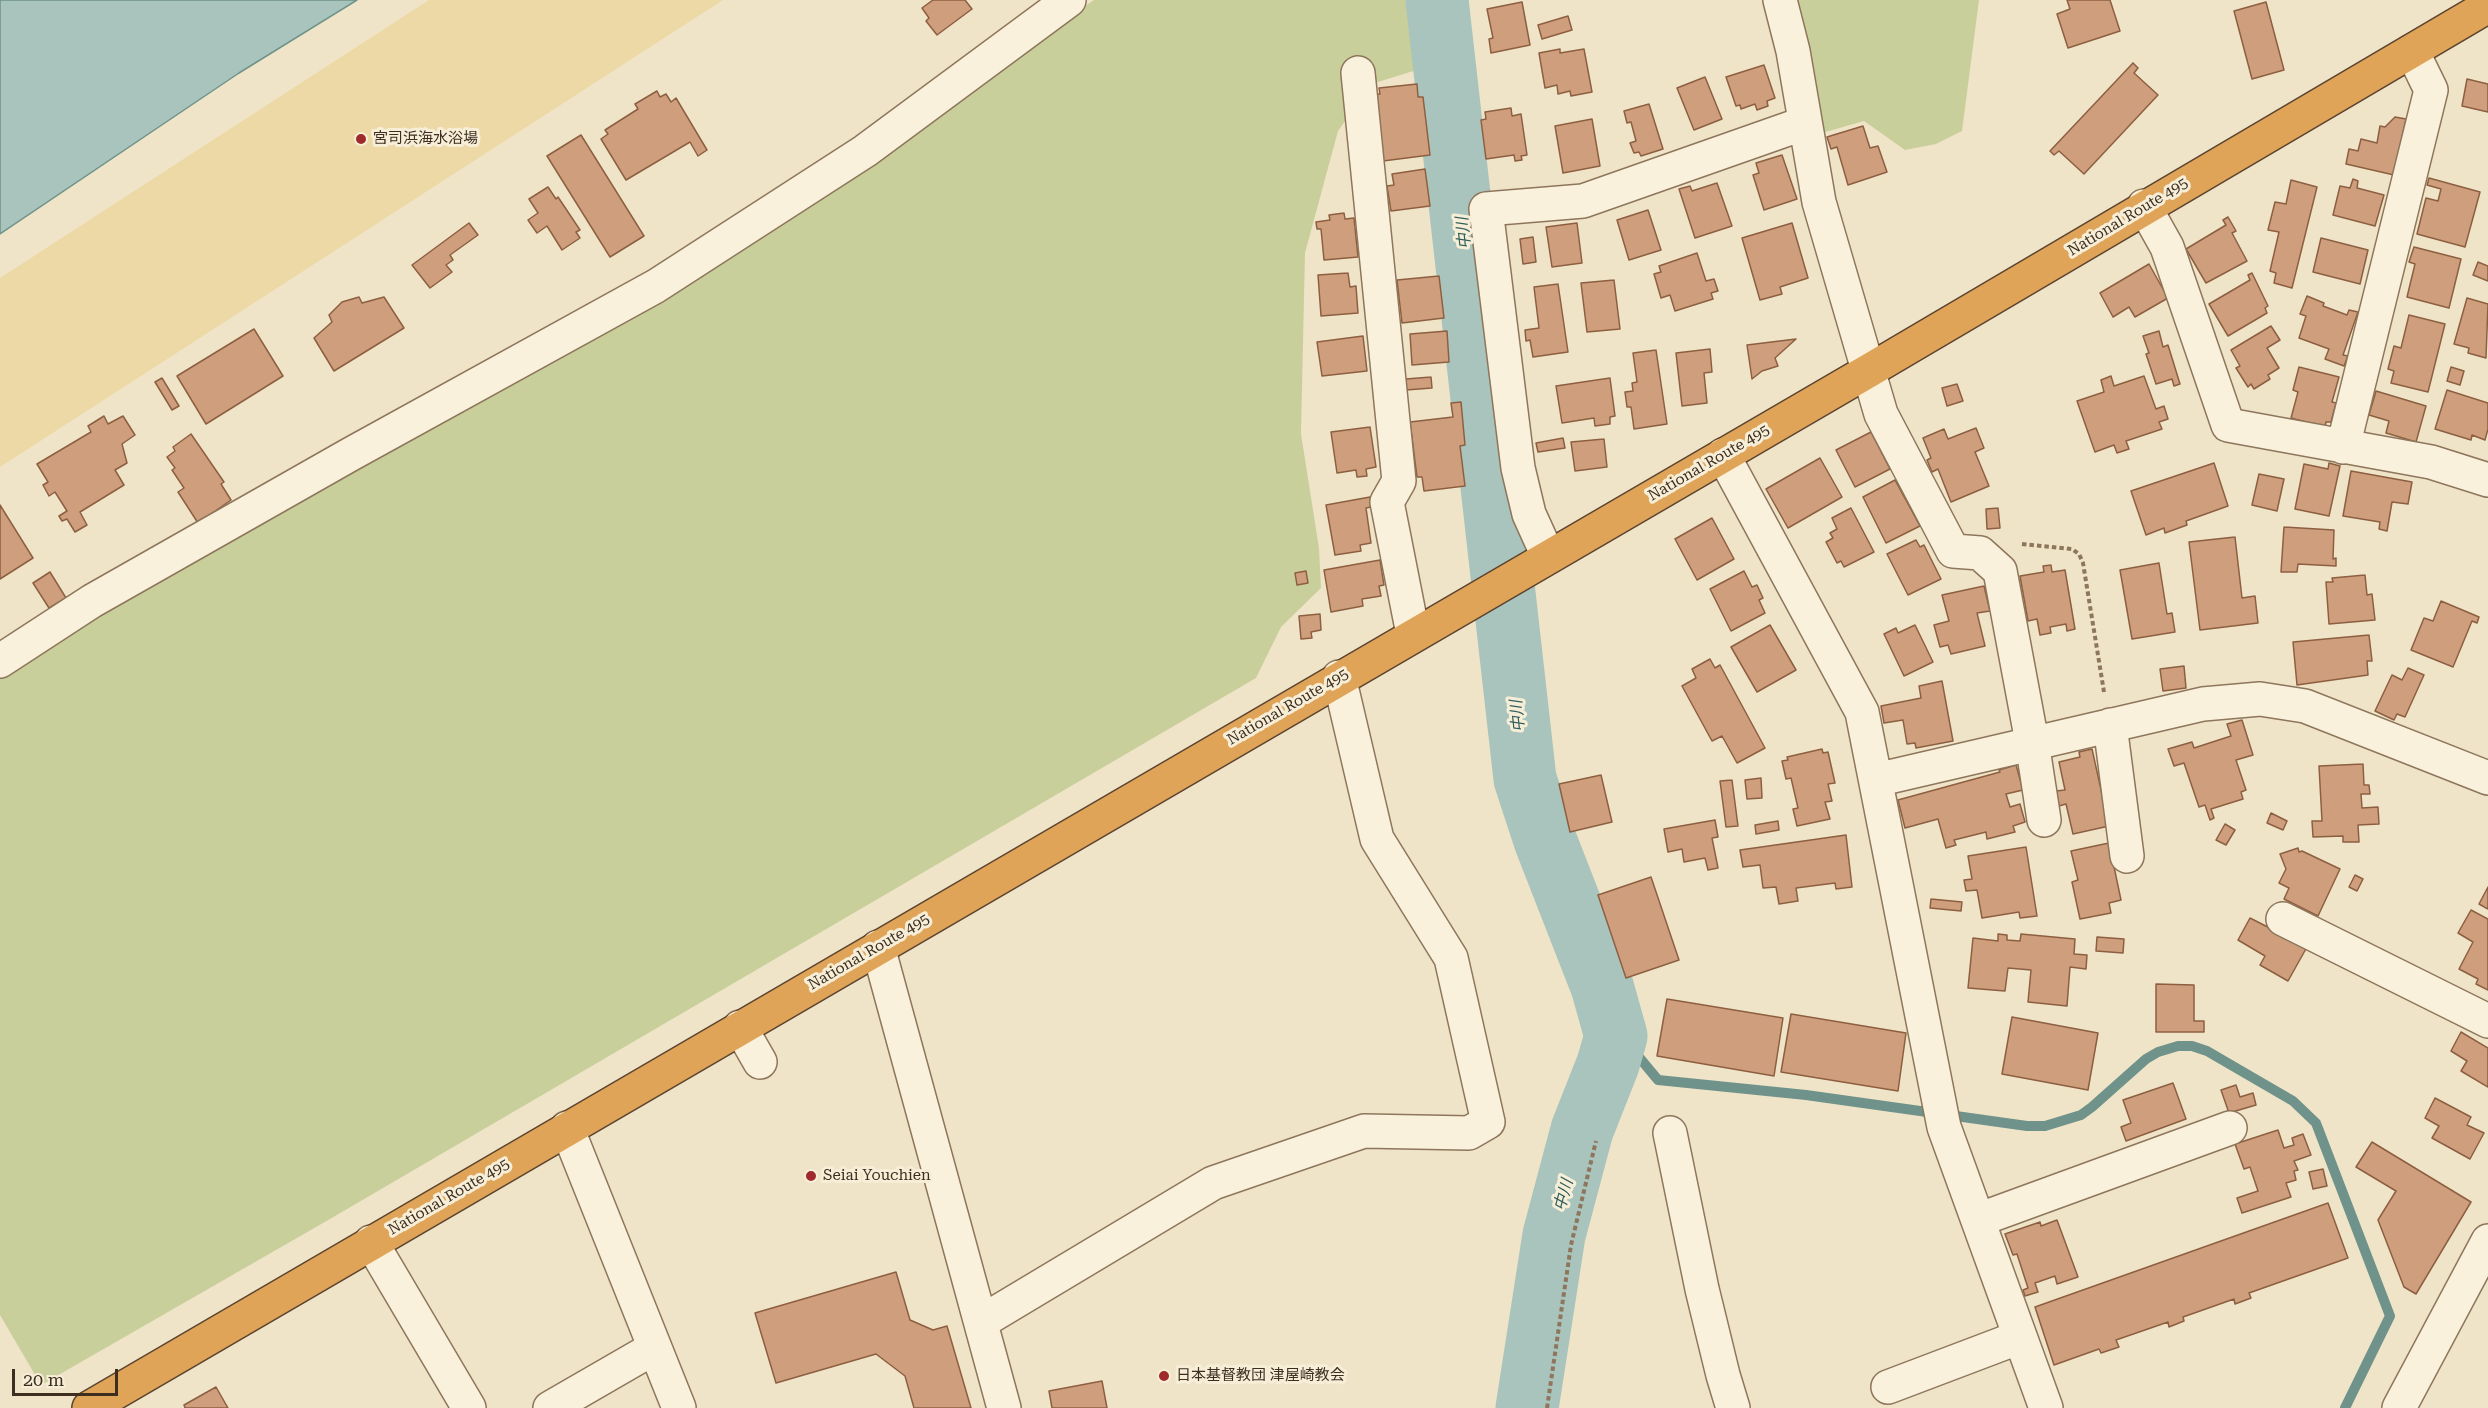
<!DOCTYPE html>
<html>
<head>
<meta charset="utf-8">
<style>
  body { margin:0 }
  #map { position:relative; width:2488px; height:1408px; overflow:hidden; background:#f0e4c8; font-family:"Roboto Serif",serif }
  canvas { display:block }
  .scale { position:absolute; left:12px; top:1369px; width:106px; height:27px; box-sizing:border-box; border:3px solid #3d2e20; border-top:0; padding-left:8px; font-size:18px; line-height:21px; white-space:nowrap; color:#3d2e20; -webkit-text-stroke:4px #f7eed8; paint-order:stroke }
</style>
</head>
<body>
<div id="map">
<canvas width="2488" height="1408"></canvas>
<div class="scale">20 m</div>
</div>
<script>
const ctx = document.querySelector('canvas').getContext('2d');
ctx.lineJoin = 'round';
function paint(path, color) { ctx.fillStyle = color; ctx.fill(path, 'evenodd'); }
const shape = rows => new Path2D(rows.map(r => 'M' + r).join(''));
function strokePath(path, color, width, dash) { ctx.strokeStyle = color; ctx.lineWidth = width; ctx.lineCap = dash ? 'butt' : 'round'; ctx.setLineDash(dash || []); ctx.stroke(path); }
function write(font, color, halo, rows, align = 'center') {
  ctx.font = font + ' "Roboto Serif","Noto Sans JP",serif'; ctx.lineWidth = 6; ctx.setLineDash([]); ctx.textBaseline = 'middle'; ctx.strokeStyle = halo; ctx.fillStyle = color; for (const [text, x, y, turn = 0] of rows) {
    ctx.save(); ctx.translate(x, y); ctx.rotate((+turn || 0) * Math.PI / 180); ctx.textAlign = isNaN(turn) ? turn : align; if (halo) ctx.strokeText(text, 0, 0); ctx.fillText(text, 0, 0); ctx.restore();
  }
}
paint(shape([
  [1094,0,1415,0,1423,68,1349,91,1353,110,1338,131,1305,253,1301,434,1319,548,1321,588,1281,627,1256,678,330,1219,41,1385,0,1315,0,678,106,611,643,308],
  [1796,0,1979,0,1962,131,1936,144,1905,150,1864,121,1822,133,1808,38]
]), '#c9cf9b');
paint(shape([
  [429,0,723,0,0,467,0,278]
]), '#ecd9a5');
const water = shape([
  [0,0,357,0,239,73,0,234,0,0]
]);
paint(water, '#a9c4bc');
strokePath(water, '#6f938a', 1.5);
strokePath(shape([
  [1616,1036,1623,1038,1658,1080,1806,1095,2027,1126,2045,1126,2081,1115,2092,1107,2146,1059,2158,1052,2178,1046,2192,1046,2207,1051,2293,1101,2316,1123,2390,1316,2345,1408]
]), '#6f938a', 10);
strokePath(shape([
  [1437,0,1525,779,1545,840,1602,986,1616,1036,1608,1064,1582,1130,1554,1235,1527,1408]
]), '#a9c4bc', 63);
const building = shape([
  [933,0,965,0,972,9,937,35,926,21,929,18,922,8,933,0],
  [2067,0,2110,0,2120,31,2068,48,2057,14,2070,9,2067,0],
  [1522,2,1530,45,1491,53,1489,39,1493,38,1487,9,1522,2],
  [2266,2,2284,70,2252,79,2234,11,2266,2],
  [1568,16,1572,30,1542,39,1538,25,1568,16],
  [1560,49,1560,53,1584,49,1592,92,1571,96,1570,91,1558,94,1557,85,1545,88,1539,53,1560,49],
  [2133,63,2138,68,2134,73,2158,95,2084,174,2059,151,2054,155,2050,151,2133,63],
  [1764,65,1775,98,1767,101,1768,106,1757,110,1755,104,1741,109,1740,105,1736,106,1726,77,1764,65],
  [1705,77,1722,119,1694,130,1677,88,1705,77],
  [2467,79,2488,84,2488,112,2462,106,2467,79],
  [1417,84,1418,97,1423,97,1430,155,1383,161,1375,94,1380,94,1379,88,1417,84],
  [657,91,660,97,666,94,671,102,676,98,707,150,698,156,690,142,626,180,601,139,608,134,605,130,638,109,635,104,657,91],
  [1649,104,1663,149,1641,156,1639,152,1634,153,1630,143,1636,141,1631,122,1627,123,1624,111,1649,104],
  [1511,108,1512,116,1521,114,1527,155,1521,156,1522,160,1515,161,1514,155,1486,159,1481,120,1486,119,1485,112,1511,108],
  [2395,117,2406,119,2394,175,2346,164,2349,149,2358,151,2361,139,2377,143,2380,126,2385,127,2395,117],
  [1592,119,1600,166,1563,173,1555,126,1592,119],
  [1863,126,1870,148,1878,146,1887,172,1848,185,1837,147,1831,149,1827,137,1863,126],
  [581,135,644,236,610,257,547,156,581,135],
  [1782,155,1797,199,1764,210,1753,175,1759,173,1756,163,1782,155],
  [1425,169,1430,206,1391,211,1387,186,1394,185,1392,174,1425,169],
  [2429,178,2480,192,2465,247,2417,234,2426,198,2438,201,2441,189,2427,185,2429,178],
  [2353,179,2358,181,2357,188,2384,195,2375,226,2333,215,2340,186,2350,188,2353,179],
  [2291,180,2317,187,2292,288,2274,283,2276,273,2270,271,2279,232,2268,230,2275,202,2286,204,2291,180],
  [1717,183,1732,226,1695,238,1679,189,1690,186,1692,191,1717,183],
  [548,187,556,199,558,197,580,230,576,232,580,238,562,250,547,226,537,233,528,220,538,213,529,199,548,187],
  [1648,210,1661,250,1629,260,1617,220,1648,210],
  [1344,213,1345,219,1354,218,1358,257,1324,260,1321,229,1317,229,1316,222,1330,220,1329,215,1344,213],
  [2228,217,2236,231,2232,233,2247,261,2206,283,2186,249,2226,225,2223,220,2228,217],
  [469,223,478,235,450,255,453,260,446,265,452,272,430,288,412,265,469,223],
  [1577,223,1582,263,1552,267,1546,227,1577,223],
  [1792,223,1808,278,1780,287,1782,294,1760,300,1742,238,1792,223],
  [1533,237,1536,262,1523,264,1520,239,1533,237],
  [2321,238,2368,250,2360,284,2313,272,2321,238],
  [2414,247,2461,259,2449,308,2407,297,2415,264,2409,262,2414,247],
  [1697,253,1706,281,1714,279,1718,291,1711,293,1713,299,1675,311,1670,295,1661,298,1654,274,1661,272,1659,266,1697,253],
  [2478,262,2488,266,2488,281,2473,275,2478,262],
  [2149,264,2168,298,2135,317,2129,307,2113,317,2100,293,2149,264],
  [1348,273,1350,287,1356,286,1358,313,1321,316,1318,275,1348,273],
  [2252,273,2268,306,2265,308,2267,313,2228,336,2209,304,2250,280,2248,275,2252,273],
  [1439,276,1444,318,1402,323,1397,280,1439,276],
  [1614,280,1620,329,1587,332,1581,283,1614,280],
  [1558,284,1568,352,1533,357,1530,340,1526,341,1525,330,1539,328,1534,287,1558,284],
  [2307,296,2324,303,2323,306,2347,315,2349,310,2358,312,2343,355,2348,356,2344,366,2325,359,2329,349,2299,338,2306,316,2300,314,2307,296],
  [359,297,362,303,384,297,404,328,334,371,314,338,332,322,329,315,342,302,359,297],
  [2467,298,2488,304,2486,358,2468,353,2469,348,2454,344,2467,298],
  [2409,315,2445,324,2428,392,2391,383,2394,371,2388,369,2394,346,2401,348,2409,315],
  [2271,326,2280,340,2267,348,2279,368,2268,375,2270,379,2254,389,2251,384,2248,387,2236,368,2240,366,2231,350,2271,326],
  [254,329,283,376,206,424,177,376,254,329],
  [1447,331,1449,362,1412,365,1410,334,1447,331],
  [2159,331,2163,347,2168,345,2180,384,2174,386,2172,379,2156,384,2146,354,2149,353,2143,336,2159,331],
  [1363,336,1367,371,1322,376,1317,342,1363,336],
  [1796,339,1775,358,1778,366,1762,371,1752,379,1747,345,1796,339],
  [1710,349,1712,372,1704,373,1707,403,1682,406,1676,353,1710,349],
  [1656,350,1667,424,1634,429,1631,407,1627,407,1625,392,1633,391,1632,383,1637,382,1633,353,1656,350],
  [2299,367,2339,377,2332,402,2336,403,2331,422,2326,422,2325,427,2291,418,2298,392,2293,390,2299,367],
  [2451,367,2464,371,2460,385,2447,381,2451,367],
  [2111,376,2114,386,2144,376,2156,409,2164,406,2168,419,2159,422,2162,429,2126,441,2129,449,2117,453,2114,445,2095,452,2077,401,2104,392,2101,380,2111,376],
  [1431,377,1432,388,1406,390,1406,379,1431,377],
  [162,378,179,406,172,410,155,382,162,378],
  [1610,378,1615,416,1610,417,1610,424,1595,426,1594,418,1562,423,1556,386,1610,378],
  [1957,384,1963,401,1947,406,1942,388,1957,384],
  [2447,390,2488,403,2488,429,2485,440,2472,435,2471,440,2435,429,2447,390],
  [2376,391,2426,406,2416,442,2386,433,2389,421,2369,415,2376,391],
  [1461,402,1465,445,1460,446,1465,486,1424,491,1422,477,1417,477,1410,422,1453,417,1451,403,1461,402],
  [104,416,108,424,123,416,135,435,122,444,127,463,115,470,124,485,80,512,87,525,75,532,67,519,62,521,59,516,67,511,55,492,49,496,43,485,48,482,37,464,91,432,88,426,104,416],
  [1370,427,1376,467,1366,469,1367,476,1357,477,1356,470,1337,473,1331,432,1370,427],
  [1976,428,1984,448,1975,452,1989,486,1951,502,1938,469,1932,472,1927,460,1931,458,1923,438,1944,429,1948,439,1976,428],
  [1871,432,1890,469,1855,487,1836,450,1871,432],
  [191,434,224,482,221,484,231,500,198,523,178,492,184,488,172,470,175,468,167,457,175,451,173,447,191,434],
  [1563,438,1565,448,1538,452,1536,443,1563,438],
  [1604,439,1607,467,1575,471,1571,442,1604,439],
  [1820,458,1842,497,1788,528,1766,489,1820,458],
  [2214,463,2228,506,2186,521,2187,525,2165,533,2164,528,2146,535,2131,491,2214,463],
  [2329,463,2340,466,2329,516,2295,509,2304,464,2328,469,2329,463],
  [2351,471,2412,482,2408,504,2392,502,2387,531,2379,529,2380,522,2343,516,2351,471],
  [2259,474,2284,479,2277,511,2252,505,2259,474],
  [1895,480,1920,526,1886,543,1863,497,1895,480],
  [1370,497,1371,507,1366,508,1371,543,1360,545,1361,551,1335,555,1326,505,1370,497],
  [0,505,33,558,0,579,0,505],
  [1851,508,1874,552,1844,567,1841,561,1837,563,1826,542,1833,538,1830,533,1837,529,1832,518,1851,508],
  [1998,508,2000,528,1987,529,1986,509,1998,508],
  [1712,518,1734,559,1697,580,1675,539,1712,518],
  [2284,527,2334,530,2333,559,2336,558,2336,566,2298,564,2297,572,2281,572,2284,527],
  [2235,537,2242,598,2255,596,2258,623,2200,630,2189,542,2235,537],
  [1916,540,1920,547,1924,545,1941,579,1908,595,1887,554,1916,540],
  [1380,560,1384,585,1379,586,1381,596,1362,599,1363,606,1331,612,1324,570,1380,560],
  [2159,563,2167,614,2172,613,2175,632,2132,639,2120,570,2159,563],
  [2051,565,2052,572,2065,570,2075,629,2067,631,2066,624,2050,627,2051,633,2040,635,2037,619,2028,621,2020,576,2044,572,2043,566,2051,565],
  [1306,571,1308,583,1297,585,1295,573,1306,571],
  [1744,571,1752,587,1757,585,1763,598,1759,600,1765,613,1731,631,1710,589,1744,571],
  [50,572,66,598,49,608,33,583,50,572],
  [2365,575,2367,595,2372,594,2375,620,2329,624,2326,582,2333,582,2332,578,2365,575],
  [1984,586,1990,611,1977,613,1985,646,1951,654,1948,645,1940,647,1934,625,1949,621,1942,595,1984,586],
  [2441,601,2479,617,2477,623,2472,621,2453,667,2411,650,2424,618,2433,621,2441,601],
  [1320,614,1321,630,1311,632,1312,638,1301,639,1299,616,1320,614],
  [1770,625,1796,670,1757,692,1731,647,1770,625],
  [1915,625,1933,662,1904,676,1884,634,1896,628,1898,633,1915,625],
  [2369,635,2372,661,2367,661,2368,675,2297,685,2293,642,2369,635],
  [1710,659,1715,668,1720,665,1765,748,1737,763,1722,736,1712,741,1682,686,1696,678,1692,669,1710,659],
  [2184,666,2186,688,2163,691,2160,669,2184,666],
  [2408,668,2424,675,2405,717,2397,714,2394,720,2375,711,2392,675,2402,680,2408,668],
  [1942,681,1953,741,1916,748,1915,743,1907,744,1903,720,1884,723,1881,706,1921,698,1919,686,1942,681],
  [2242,720,2253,755,2236,760,2246,790,2241,792,2243,799,2211,809,2214,818,2210,820,2205,805,2199,807,2184,763,2174,766,2168,749,2192,742,2194,748,2231,736,2227,724,2242,720],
  [1822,749,1823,753,1828,752,1835,783,1828,784,1832,801,1825,802,1830,819,1797,826,1793,809,1798,808,1791,778,1786,779,1782,761,1788,760,1787,757,1822,749],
  [2092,749,2109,826,2073,834,2066,804,2059,806,2056,791,2065,790,2059,762,2080,757,2079,752,2092,749],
  [2363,764,2364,785,2369,785,2370,794,2361,794,2362,808,2378,807,2379,824,2358,825,2359,842,2343,842,2343,836,2313,837,2312,821,2322,821,2319,766,2363,764],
  [2016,765,2023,790,2006,794,2010,807,2020,804,2025,822,2013,826,2015,832,1987,839,1986,832,1954,840,1956,845,1946,848,1938,819,1905,828,1898,800,2000,772,1999,770,2016,765],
  [1601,775,1612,822,1570,832,1559,784,1601,775],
  [1761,778,1762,798,1747,799,1745,780,1761,778],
  [1732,780,1738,826,1726,827,1720,781,1732,780],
  [2271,813,2287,821,2283,830,2267,823,2271,813],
  [1715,820,1718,837,1712,838,1718,868,1708,870,1705,858,1684,862,1682,849,1668,852,1664,829,1715,820],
  [1778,821,1779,830,1756,834,1755,825,1778,821],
  [2225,824,2235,830,2226,845,2216,840,2225,824],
  [1846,835,1852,887,1836,889,1835,883,1796,888,1798,901,1779,904,1776,887,1763,888,1760,865,1743,867,1740,850,1846,835],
  [2109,843,2121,900,2109,903,2111,913,2080,919,2072,882,2078,880,2071,851,2109,843],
  [2026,847,2037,916,2020,918,2019,912,1982,918,1977,890,1966,891,1964,880,1972,879,1968,856,2026,847],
  [2298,848,2299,852,2302,851,2340,869,2318,916,2284,899,2289,888,2279,883,2286,869,2280,854,2298,848],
  [2355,875,2363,879,2357,891,2349,887,2355,875],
  [1651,877,1679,960,1626,978,1598,895,1651,877],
  [2488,887,2488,909,2479,904,2488,887],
  [1931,899,1962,902,1961,911,1930,908,1931,899],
  [2471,910,2488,919,2488,990,2476,984,2478,979,2459,969,2473,942,2458,933,2471,910],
  [2250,918,2307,947,2288,981,2260,965,2265,956,2238,940,2250,918],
  [1998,934,2007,935,2007,940,2020,941,2021,934,2075,939,2074,954,2087,955,2086,969,2070,967,2067,1006,2028,1002,2031,970,2008,968,2005,991,1968,988,1973,938,1998,941,1998,934],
  [2097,937,2124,939,2123,953,2096,951,2097,937],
  [2156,984,2194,985,2194,1021,2204,1021,2204,1032,2156,1032,2156,984],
  [1667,999,1783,1018,1774,1076,1657,1056,1667,999],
  [1791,1014,1906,1033,1898,1091,1781,1072,1791,1014],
  [2012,1017,2098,1033,2088,1090,2002,1074,2012,1017],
  [2461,1032,2488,1048,2488,1087,2461,1071,2467,1061,2451,1051,2461,1032],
  [2173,1083,2186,1119,2126,1141,2121,1127,2131,1123,2123,1100,2173,1083],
  [2236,1085,2240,1097,2253,1093,2256,1105,2229,1113,2221,1090,2236,1085],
  [2435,1098,2471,1117,2467,1125,2484,1133,2470,1159,2432,1138,2439,1126,2425,1118,2435,1098],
  [2278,1130,2284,1148,2294,1145,2292,1138,2303,1134,2311,1155,2294,1161,2298,1170,2294,1171,2296,1180,2286,1183,2291,1197,2242,1213,2237,1198,2258,1191,2250,1167,2244,1169,2235,1144,2278,1130],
  [2372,1142,2471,1202,2416,1294,2404,1287,2378,1220,2396,1191,2356,1167,2372,1142],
  [2323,1169,2327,1186,2313,1189,2309,1172,2323,1169],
  [2328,1203,2348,1258,2249,1293,2251,1298,2235,1304,2234,1299,2183,1317,2184,1321,2169,1327,2168,1322,2116,1340,2119,1347,2101,1353,2099,1349,2054,1365,2035,1307,2328,1203],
  [2057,1220,2078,1277,2057,1284,2055,1276,2035,1283,2038,1292,2025,1296,2023,1290,2028,1288,2017,1254,2013,1255,2005,1234,2040,1222,2041,1226,2057,1220],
  [896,1272,910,1320,933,1330,947,1326,971,1408,914,1408,905,1376,876,1354,776,1383,755,1313,896,1272],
  [1102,1381,1107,1408,1052,1408,1049,1391,1102,1381],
  [216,1387,228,1408,185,1408,184,1405,216,1387]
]);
paint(building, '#cf9f7d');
strokePath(building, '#8d5f41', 1.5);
const minor = shape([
  [1780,0,1793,51,1819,202,1881,414,1953,551,1980,553,2000,571,2032,742,2044,820],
  [1358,73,1399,481,1387,502,1413,634],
  [2144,206,2167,247,2228,425,2431,462,2488,480],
  [2343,447,2431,90,2412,51],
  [1723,455,1862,712,1944,1127,2046,1408],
  [1548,556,1529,514,1518,468,1486,209,1583,201,1805,123],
  [0,661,92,601,351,454,656,286,865,151,1069,0],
  [2110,725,2127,856],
  [1876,780,2203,704,2260,699,2305,706,2488,778],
  [2283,919,2488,1021],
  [878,947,1004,1408],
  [740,1027,760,1062],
  [567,1128,679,1408],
  [1670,1133,1702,1289,1723,1375,1733,1408],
  [1978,1220,2230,1128],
  [371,1242,469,1408],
  [981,1322,1213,1183,1364,1131,1469,1133,1488,1122,1451,958,1377,839,1339,677],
  [1888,1387,2020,1337],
  [550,1408,654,1348],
  [2399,1408,2488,1241]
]);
const highway = shape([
  [89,1408,1870,370,2488,6]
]);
strokePath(minor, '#8d765c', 36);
strokePath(highway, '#5b4430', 36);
strokePath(shape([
  [2022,544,2072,549,2079,554,2083,563,2104,692],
  [1547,1408,1571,1245,1596,1141]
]), '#8d765c', 4, [4.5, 3]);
strokePath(minor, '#faf1dc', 33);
strokePath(highway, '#e0a458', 33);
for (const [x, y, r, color] of [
  [361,139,6,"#9e2a2b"],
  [811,1176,6,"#9e2a2b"],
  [1164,1376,6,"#9e2a2b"]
]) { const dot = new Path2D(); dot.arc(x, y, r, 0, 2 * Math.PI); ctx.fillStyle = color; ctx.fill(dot); strokePath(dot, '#f7eed8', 2); }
write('15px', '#3d2e20', '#f7eed8', [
  ["宮司浜海水浴場",373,139],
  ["Seiai Youchien",823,1176],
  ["日本基督教団 津屋崎教会",1176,1376]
], 'left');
write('15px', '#3d2e20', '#f7eed8', [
  ["National Route 495",2128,217,-31],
  ["National Route 495",1709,463,-30],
  ["National Route 495",1288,707,-30],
  ["National Route 495",869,952,-30],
  ["National Route 495",449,1197,-30]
]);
write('italic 16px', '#2f5d5a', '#f7eed8', [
  ["中川",1464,233,-96],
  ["中川",1518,716,-96],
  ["中川",1564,1195,-75]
]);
</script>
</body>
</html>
